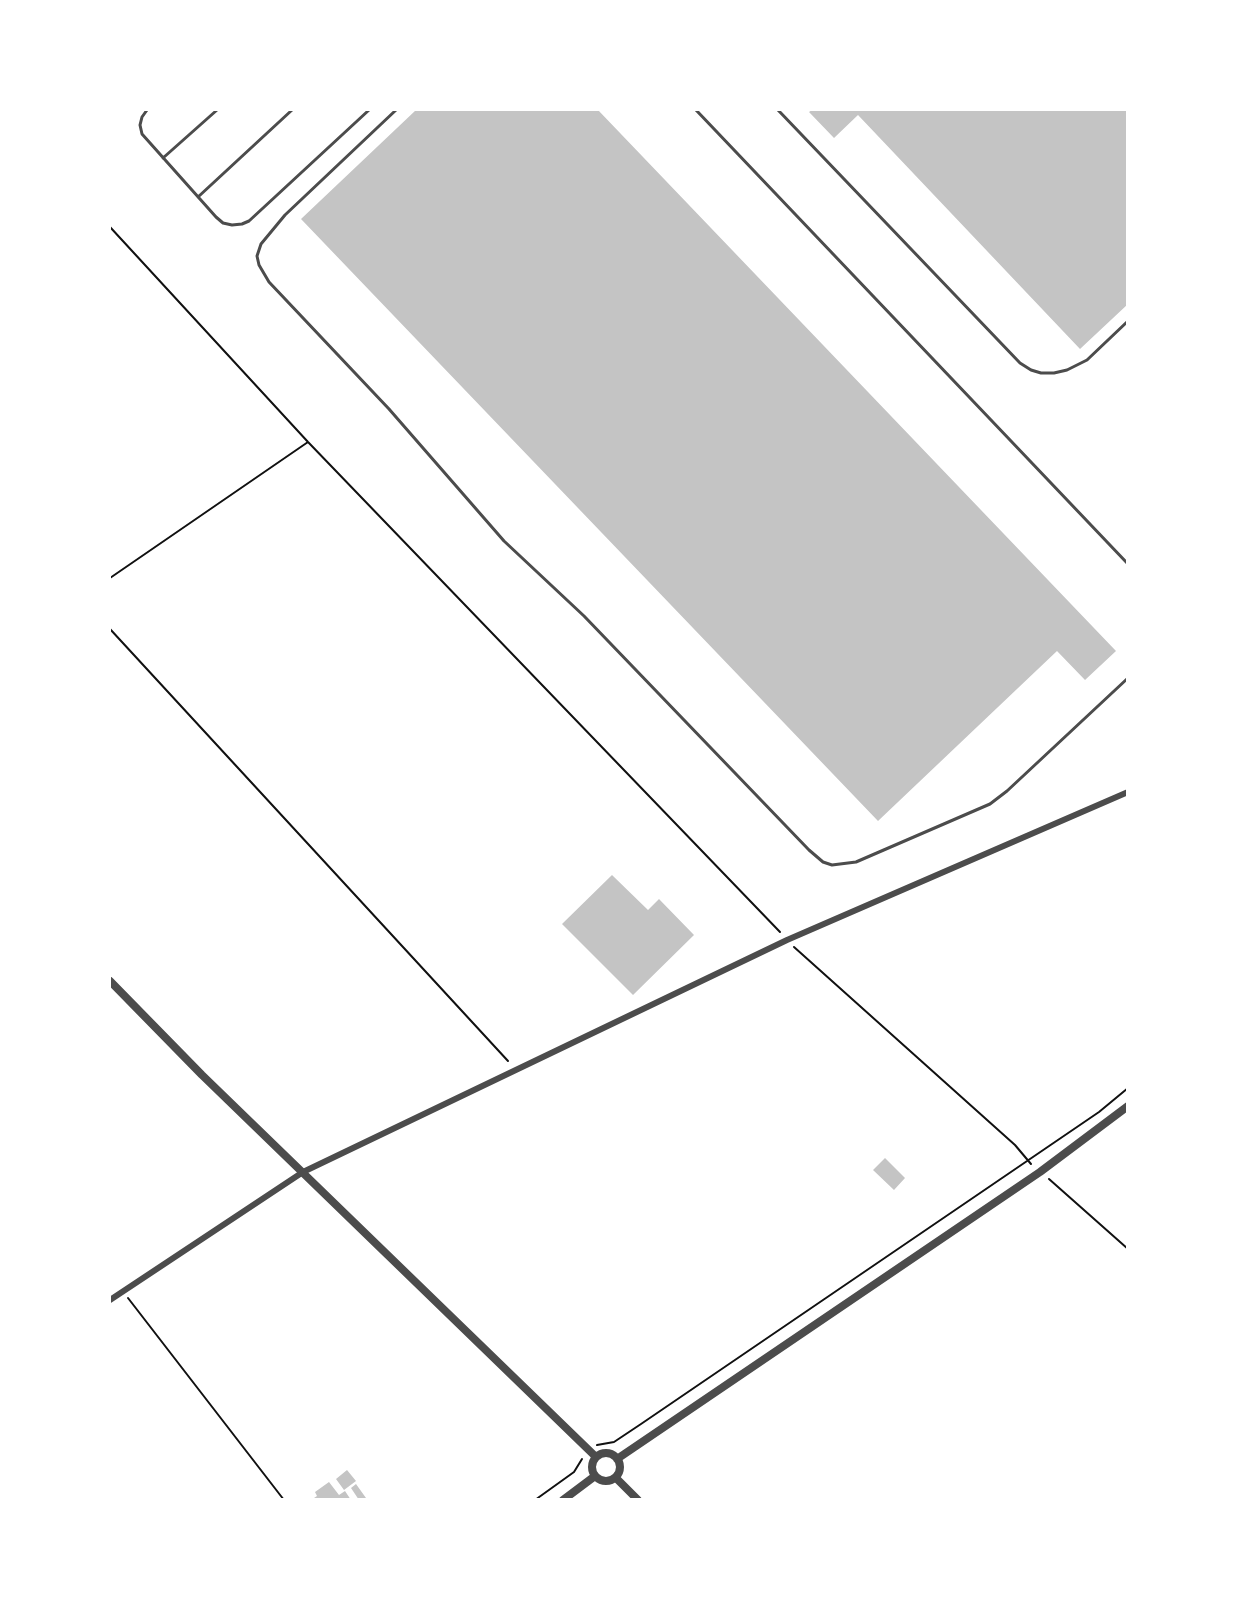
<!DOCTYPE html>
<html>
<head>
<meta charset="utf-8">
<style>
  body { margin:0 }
  #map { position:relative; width:1237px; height:1609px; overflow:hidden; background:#fff; font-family:"Crimson Pro",serif }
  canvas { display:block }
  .frame { position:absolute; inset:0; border:111px solid #fff; pointer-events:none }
</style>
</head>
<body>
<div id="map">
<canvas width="1237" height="1609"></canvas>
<div class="frame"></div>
</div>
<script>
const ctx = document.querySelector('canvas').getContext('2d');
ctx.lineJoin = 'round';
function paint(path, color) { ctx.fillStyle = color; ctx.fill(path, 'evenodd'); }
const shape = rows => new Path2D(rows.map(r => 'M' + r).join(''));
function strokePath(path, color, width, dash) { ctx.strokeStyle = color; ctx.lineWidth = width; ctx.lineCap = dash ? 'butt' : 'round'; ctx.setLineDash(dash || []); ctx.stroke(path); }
paint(shape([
  [416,110,598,110,1116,651,1085,680,1057,651,878,821,301,219],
  [812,110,1128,110,1128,304,1080,349,858,115,834,138,809,112],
  [612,875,648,910,659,899,694,935,633,995,562,924],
  [885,1158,905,1178,894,1190,873,1170],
  [347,1470,356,1481,344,1490,336,1479],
  [329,1482,339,1495,345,1491,351,1500,315,1500,314,1498,317,1496,315,1492],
  [356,1484,366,1498,363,1500,359,1500,351,1488]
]), '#c4c4c4');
strokePath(shape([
  [110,227,308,442,780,932],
  [110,578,308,442],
  [110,629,508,1061],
  [794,947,1015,1145,1031,1164],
  [1049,1179,1128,1249],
  [128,1298,284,1500],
  [597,1445,614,1442,641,1424,1099,1112,1128,1088],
  [535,1500,574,1472,582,1459]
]), '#111', 2);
strokePath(shape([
  [147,110,142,117,140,125,142,134,216,217,223,223,232,225,242,224,249,221,369,110],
  [396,110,285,215,261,244,257,256,259,265,269,282,389,409,504,541,584,616,809,850,823,862,832,865,856,862,990,804,1007,791,1128,678],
  [696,110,1128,564],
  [778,110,1020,363,1031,370,1041,373,1054,373,1067,370,1087,360,1128,321],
  [163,158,217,110],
  [198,197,292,110]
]), '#4c4c4c', 3);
strokePath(shape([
  [110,1300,303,1172,787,940,1128,792]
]), '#4c4c4c', 6);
strokePath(shape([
  [110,981,202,1075,596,1457],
  '592 1467a14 14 0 1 1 28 0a14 14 0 1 1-28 0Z',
  [617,1459,1040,1172,1128,1106],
  [616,1478,638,1500],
  [563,1500,595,1476]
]), '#4c4c4c', 8);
</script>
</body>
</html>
